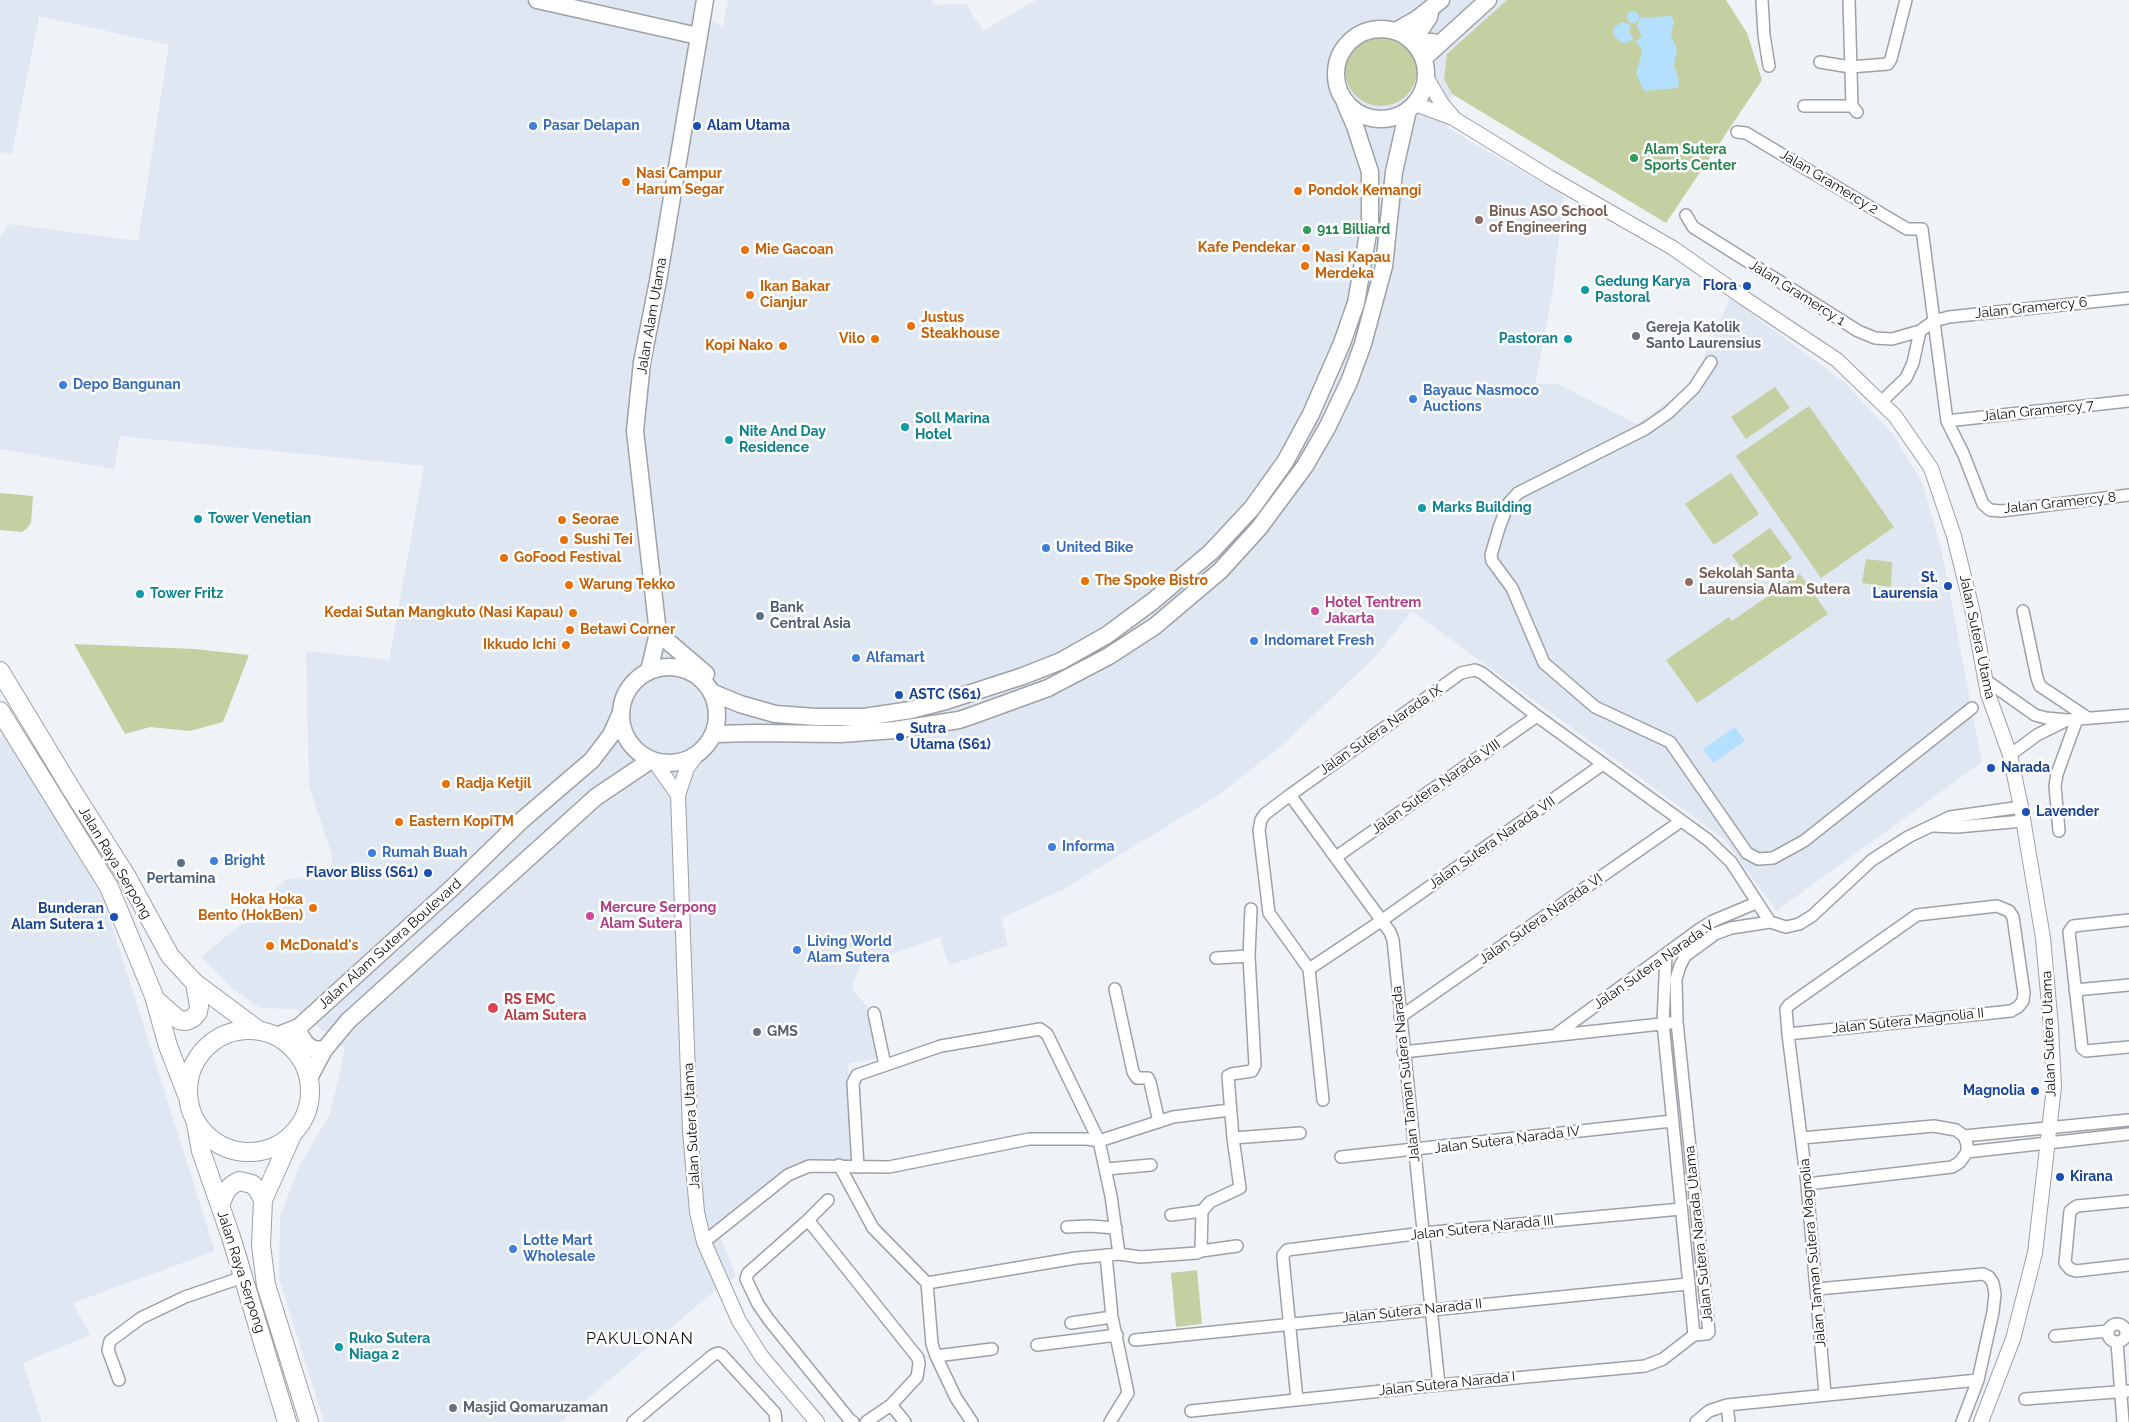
<!DOCTYPE html>
<html>
<head>
<meta charset="utf-8">
<style>
  body { margin:0 }
  canvas { display:block; background:#eff2f7 }
</style>
</head>
<body>
<canvas width="2129" height="1422"></canvas>
<script>
const ctx = document.querySelector('canvas').getContext('2d');
ctx.lineJoin = 'round';
function paint(path, color) { ctx.fillStyle = color; ctx.fill(path, 'evenodd'); }
const shape = rows => new Path2D(rows.map(r => 'M' + r).join(''));
function strokePath(path, color, width, dash) { ctx.strokeStyle = color; ctx.lineWidth = width; ctx.lineCap = dash ? 'butt' : 'round'; ctx.setLineDash(dash || []); ctx.stroke(path); }
function write(font, color, halo, rows, align = 'center') {
  ctx.font = font + ' Raleway,sans-serif'; ctx.lineWidth = 5; ctx.setLineDash([]); ctx.textBaseline = 'middle'; ctx.strokeStyle = halo; ctx.fillStyle = color; for (const [text, x, y, turn = 0] of rows) {
    ctx.save(); ctx.translate(x, y); ctx.rotate((+turn || 0) * Math.PI / 180); ctx.textAlign = isNaN(turn) ? turn : align; if (halo) ctx.strokeText(text, 0, 0); ctx.fillText(text, 0, 0); ctx.restore();
  }
}
paint(shape([
  [0,0,695,0,694,9,723,27,728,0,931,0,934,5,966,4,983,31,1036,0,1507,0,1447,55,1444,79,1452,94,1446,127,1564,196,1552,296,1535,384,1558,384,1637,424,1692,384,1730,298,1844,382,1894,435,1923,485,1942,553,1982,762,1776,911,1725,840,1412,611,1374,658,1280,747,1220,794,1064,889,1001,918,1008,945,949,965,940,937,859,966,852,989,870,1010,880,1057,848,1064,854,1160,821,1160,793,1166,746,1204,718,1221,718,1232,736,1276,706,1298,560,1422,324,1422,279,1278,280,1218,298,1168,330,1114,345,1048,296,1009,260,1008,233,989,201,957,245,921,285,880,319,874,331,869,332,855,309,786,306,651,389,660,424,466,120,436,114,469,0,449,0,236,10,224,138,241,169,45,39,16,12,154,0,152],
  [6,735,104,900,215,1251,73,1303,90,1335,23,1363,42,1422,0,1422,0,737]
]), '#dfe7f2');
paint(shape([
  [1507,0,1726,0,1747,33,1762,80,1666,223,1452,94,1444,79,1447,54],
  '1345 70a36 36 0 1 1 72 0a36 36 0 1 1-72 0Z',
  [1775,387,1790,408,1746,439,1731,417],
  [1809,406,1894,527,1821,578,1736,456],
  [1731,473,1759,514,1714,545,1685,504],
  [0,493,33,496,31,523,26,529,22,532,0,530],
  [1770,528,1792,558,1753,585,1732,555],
  [1866,559,1892,562,1891,587,1862,583],
  [1800,574,1828,614,1697,703,1666,660,1729,617,1732,621],
  [74,644,195,649,249,655,223,722,190,731,150,727,125,734],
  [1197,1270,1202,1324,1176,1327,1171,1273]
]), '#c5d0a2');
paint(shape([
  '1627 17a6 6 0 1 1 12 0a6 6 0 1 1-12 0Z',
  [1671,16,1674,21,1671,35,1677,49,1674,65,1679,81,1678,88,1644,91,1636,74,1642,52,1640,46,1635,42,1642,36,1637,26,1640,18],
  [1621,22,1631,25,1629,31,1633,39,1627,43,1620,42,1613,34,1613,29],
  [1735,727,1745,741,1713,763,1703,749]
]), '#b4dffd');
const minor = shape([
  [1762,0,1764,35,1769,66],
  [1849,0,1852,106,1857,112],
  [1820,62,1850,67,1888,64,1891,59,1906,0],
  [1804,106,1852,106],
  [1737,132,1746,133,1907,229,1922,229,1947,421,1963,453,1983,504,1990,510,2001,511,2129,495],
  [1686,215,1693,227,1858,331,1875,338,1892,339,1920,331],
  [1711,362,1694,388,1668,413,1645,429,1518,493,1508,504,1499,528,1491,555,1492,561,1512,588,1544,663,1595,707,1670,742,1747,853,1758,859,1773,858,1804,841,1972,708],
  [1881,402,1906,378,1913,363,1920,331,1934,321,1949,317,2129,298],
  [1947,421,2129,401],
  [2023,611,2037,678,2040,686,2088,718],
  [1984,679,2035,715,2046,718,2067,720,2129,715],
  [2010,755,2037,735,2067,720],
  [1290,795,1390,932,1393,940,1439,1385],
  [1933,826,1957,827,2023,821],
  [2059,831,2055,786,2057,774,2077,719],
  [1336,857,1537,716],
  [2129,920,2073,926,2069,932,2082,1048,2086,1051,2129,1047],
  [1666,955,1663,1023,1694,1335,1707,1334,1709,1332,1677,1022,1676,979,1680,966,1685,956,1715,934,1731,928,1770,922],
  [1216,958,1249,956],
  [1309,969,1381,921,1603,764],
  [1115,989,1133,1072,1137,1078,1148,1078,1150,1082,1159,1122],
  [2075,990,2129,985],
  [874,1013,885,1065],
  [1400,1017,1681,821],
  [1558,1033,1700,929,1713,921,1756,903],
  [1788,1034,2011,1011,2018,1007,2023,1001,2024,993,2013,917,2009,911,1997,906,1917,915,1789,1005,1786,1009,1788,1034,1807,1184,1825,1394],
  [1403,1052,1670,1023],
  [1323,1100,1309,969,1269,913,1259,830,1261,820,1265,814,1290,795,1461,673,1475,670,1482,673,1537,716,1708,840,1731,862,1770,922,1786,927,1799,924,1812,916,1872,860,1908,837,1950,817,2021,807],
  [1964,1136,2129,1120],
  [1233,1138,1300,1133],
  [1802,1138,1934,1126,1956,1130,1964,1136,1967,1144,1967,1152,1960,1162,1952,1167,1807,1184],
  [1967,1152,2129,1134],
  [1341,1157,1672,1121],
  [839,1165,873,1228,927,1283,1076,1258,1119,1254,1140,1257,1197,1253,1201,1251,1202,1211,1210,1202,1240,1188,1233,1138,1228,1076,1232,1074,1252,1071,1255,1065,1249,956,1251,909],
  [858,1167,853,1083,857,1075,941,1046,1040,1029,1047,1034,1099,1141,1173,1117,1230,1110],
  [1106,1169,1151,1165],
  [828,1200,808,1220,748,1273,746,1279,758,1304,769,1320,849,1419,853,1422],
  [2129,1201,2077,1206,2070,1211,2065,1263,2070,1269,2076,1271,2129,1265],
  [1171,1215,1202,1211],
  [808,1220,918,1358,919,1364,917,1377,891,1405,866,1422],
  [1067,1227,1090,1226,1116,1228],
  [704,1242,788,1175,809,1166,889,1167,1029,1139,1087,1139,1099,1141,1111,1196,1119,1254],
  [1201,1251,1237,1246],
  [1106,1255,1112,1317,1128,1393,1110,1422],
  [927,1283,932,1344,936,1356,992,1349],
  [1817,1289,1983,1274,1989,1277,1993,1283,1995,1294,1993,1312,1978,1380,1962,1422],
  [1071,1323,1112,1317],
  '2108 1333a9 9 0 1 1 18 0a9 9 0 1 1-18 0Z',
  [2055,1336,2108,1331],
  [1135,1340,1688,1284],
  [2117,1342,2123,1422],
  [1037,1345,1117,1335],
  [936,1356,956,1398,972,1422],
  [119,1380,108,1350,110,1341,141,1318,185,1297,243,1277],
  [2025,1399,2129,1391],
  [1297,1400,1283,1258,1283,1255,1287,1250,1423,1233,1681,1209],
  [891,1405,905,1422],
  [1727,1405,1729,1422],
  [1191,1411,1439,1385,1645,1366,1663,1359,1694,1335],
  [633,1422,713,1355,718,1353,722,1355,775,1413,776,1422],
  [1696,1422,1709,1411,1727,1405,1978,1380]
]);
const tertiary = shape([
  [1426,77,1442,104,1453,117],
  [1415,104,1453,118,1549,177,1673,248,1744,298,1837,360,1895,416,1931,468,1954,536,1973,613,1988,694,2010,755,2021,807,2043,938,2051,1027,2054,1087,2035,1253,2013,1339,1981,1422],
  [698,753,687,768,678,795,690,1131,697,1212,704,1242,739,1321,762,1357,817,1422],
  [654,761,678,795]
]);
const secondary = shape([
  [537,0,698,36],
  [1431,8,1429,17,1419,32,1421,40,1424,42,1433,42],
  '1336 74a45 45 0 1 1 90 0a45 45 0 1 1-90 0Z',
  [1396,31,1417,19,1441,0],
  [1424,58,1488,0],
  [658,633,706,674],
  '621 715a48 48 0 1 1 96 0a48 48 0 1 1-96 0Z',
  [649,671,658,633,635,431,642,362,658,281,705,0],
  [711,692,740,704,775,714,816,717,864,717,911,710,946,701,1023,676,1061,661,1107,635,1153,601,1211,552,1252,508,1285,462,1311,414,1342,343,1356,303,1370,222,1370,172,1355,126,1345,103],
  [713,734,756,733,840,734,895,730,959,720,971,716,1048,688,1109,656,1155,626,1220,571,1259,528,1305,466,1328,426,1349,382,1363,344,1384,266,1394,172,1408,110],
  [299,1027,300,1035,306,1044,313,1049,324,1050],
  [276,1036,299,1027,452,888,521,821,592,760,611,735,620,715],
  [309,1078,324,1050,348,1021,596,797,651,760]
]);
const primary = shape([
  [0,671,70,787,127,877,170,956,195,983,258,1030],
  [0,711,109,887,154,996,168,1046,187,1095],
  [156,1000,179,1020,186,1021,193,1018,198,1012,199,1006,195,983],
  '188 1091a61 61 0 1 1 122 0a61 61 0 1 1-122 0Z',
  [196,1124,201,1151,231,1237,287,1422],
  [292,1135,263,1200,261,1245,266,1285,309,1422],
  [220,1205,226,1191,232,1185,239,1181,252,1184,258,1190,263,1200]
]);
strokePath(minor, '#9ea1a6', 14);
strokePath(tertiary, '#9ea1a6', 16);
strokePath(secondary, '#9ea1a6', 19);
strokePath(primary, '#9ea1a6', 20);
strokePath(minor, '#fff', 11);
strokePath(tertiary, '#fff', 14);
strokePath(secondary, '#fff', 16);
strokePath(primary, '#fff', 18);
for (const [x, y, r, color] of [
  [533,126,5,"#3f7fe0"],
  [697,126,5,"#1a4fb4"],
  [1634,158,5,"#2e9e5b"],
  [626,182,5,"#e8710a"],
  [1298,191,5,"#e8710a"],
  [1479,220,5,"#8d6e63"],
  [1307,230,5,"#2e9e5b"],
  [1306,248,5,"#e8710a"],
  [745,250,5,"#e8710a"],
  [1305,266,5,"#e8710a"],
  [1747,286,5,"#1a4fb4"],
  [1585,290,5,"#0f9aa8"],
  [750,295,5,"#e8710a"],
  [911,326,5,"#e8710a"],
  [1636,336,5,"#6b7280"],
  [875,339,5,"#e8710a"],
  [1568,339,5,"#0f9aa8"],
  [783,346,5,"#e8710a"],
  [63,385,5,"#3f7fe0"],
  [1413,399,5,"#3f7fe0"],
  [905,427,5,"#0f9aa8"],
  [729,440,5,"#0f9aa8"],
  [1422,508,5,"#0f9aa8"],
  [198,519,5,"#0f9aa8"],
  [562,520,5,"#e8710a"],
  [564,540,5,"#e8710a"],
  [1046,548,5,"#3f7fe0"],
  [504,558,5,"#e8710a"],
  [1085,581,5,"#e8710a"],
  [1689,582,5,"#8d6e63"],
  [569,585,5,"#e8710a"],
  [1948,586,5,"#1a4fb4"],
  [140,594,5,"#0f9aa8"],
  [1315,611,5,"#d1479c"],
  [573,613,5,"#e8710a"],
  [760,616,5,"#5c6f8a"],
  [570,630,5,"#e8710a"],
  [1254,641,5,"#3f7fe0"],
  [566,645,5,"#e8710a"],
  [856,658,5,"#3f7fe0"],
  [899,695,5,"#1a4fb4"],
  [900,737,5,"#1a4fb4"],
  [1991,768,5,"#1a4fb4"],
  [446,784,5,"#e8710a"],
  [2026,812,5,"#1a4fb4"],
  [399,822,5,"#e8710a"],
  [1052,847,5,"#3f7fe0"],
  [372,853,5,"#3f7fe0"],
  [214,861,5,"#3f7fe0"],
  [181,863,5,"#5c6f8a"],
  [428,873,5,"#1a4fb4"],
  [313,908,5,"#e8710a"],
  [590,916,5,"#d1479c"],
  [114,917,5,"#1a4fb4"],
  [270,946,5,"#e8710a"],
  [797,950,5,"#3f7fe0"],
  [493,1008,6,"#e0444e"],
  [757,1032,5,"#6b7280"],
  [2035,1091,5,"#1a4fb4"],
  [2060,1177,5,"#1a4fb4"],
  [513,1249,5,"#3f7fe0"],
  [339,1347,5,"#0f9aa8"],
  [453,1408,5,"#6b7280"]
]) { const dot = new Path2D(); dot.arc(x, y, r, 0, 2 * Math.PI); ctx.fillStyle = color; ctx.fill(dot); strokePath(dot, '#fff', 2); }
write('bold 14px', '#366cbe', '#fff', [
  ["Pasar Delapan",543,126],
  ["Depo Bangunan",73,385],
  ["Bayauc Nasmoco",1423,391],
  ["Auctions",1423,407],
  ["United Bike",1056,548],
  ["Indomaret Fresh",1264,641],
  ["Alfamart",866,658],
  ["Informa",1062,847],
  ["Rumah Buah",382,853],
  ["Bright",224,861],
  ["Living World",807,942],
  ["Alam Sutera",807,958],
  ["Lotte Mart",523,1241],
  ["Wholesale",523,1257]
], 'left');
write('bold 14px', '#164399', '#fff', [
  ["Alam Utama",707,126],
  ["Flora",1737,286,"right"],
  ["St.",1938,578,"right"],
  ["Laurensia",1938,594,"right"],
  ["ASTC (S61)",909,695],
  ["Sutra",910,729],
  ["Utama (S61)",910,745],
  ["Narada",2001,768],
  ["Lavender",2036,812],
  ["Flavor Bliss (S61)",418,873,"right"],
  ["Bunderan",104,909,"right"],
  ["Alam Sutera 1",104,925,"right"],
  ["Magnolia",2025,1091,"right"],
  ["Kirana",2070,1177]
], 'left');
write('bold 14px', '#27864d', '#fff', [
  ["Alam Sutera",1644,150],
  ["Sports Center",1644,166],
  ["911 Billiard",1317,230]
], 'left');
write('bold 14px', '#c56008', '#fff', [
  ["Nasi Campur",636,174],
  ["Harum Segar",636,190],
  ["Pondok Kemangi",1308,191],
  ["Kafe Pendekar",1296,248,"right"],
  ["Mie Gacoan",755,250],
  ["Nasi Kapau",1315,258],
  ["Merdeka",1315,274],
  ["Ikan Bakar",760,287],
  ["Cianjur",760,303],
  ["Justus",921,318],
  ["Steakhouse",921,334],
  ["Vilo",865,339,"right"],
  ["Kopi Nako",773,346,"right"],
  ["Seorae",572,520],
  ["Sushi Tei",574,540],
  ["GoFood Festival",514,558],
  ["The Spoke Bistro",1095,581],
  ["Warung Tekko",579,585],
  ["Kedai Sutan Mangkuto (Nasi Kapau)",563,613,"right"],
  ["Betawi Corner",580,630],
  ["Ikkudo Ichi",556,645,"right"],
  ["Radja Ketjil",456,784],
  ["Eastern KopiTM",409,822],
  ["Hoka Hoka",303,900,"right"],
  ["Bento (HokBen)",303,916,"right"],
  ["McDonald's",280,946]
], 'left');
write('14px', '#0f1012', '#fff', [
  ["Jalan Gramercy 2",1829,182,31],
  ["Jalan Gramercy 1",1797,293,32],
  ["Jalan Gramercy 6",2031,308,-6],
  ["Jalan Alam Utama",652,316,-80],
  ["Jalan Gramercy 7",2038,411,-6],
  ["Jalan Gramercy 8",2060,503,-6],
  ["Jalan Sutera Utama",1977,637,78],
  ["Jalan Sutera Narada IX",1381,730,-35],
  ["Jalan Sutera Narada VIII",1436,787,-35],
  ["Jalan Sutera Narada VII",1492,843,-35],
  ["Jalan Raya Serpong",115,863,59],
  ["Jalan Sutera Narada VI",1541,919,-35],
  ["Jalan Alam Sutera Boulevard",390,944,-42],
  ["Jalan Sutera Narada V",1654,965,-35],
  ["Jalan Sutera Magnolia II",1908,1021,-6],
  ["Jalan Sutera Utama",2049,1034,-92],
  ["Jalan Taman Sutera Narada",1406,1074,-96],
  ["Jalan Sutera Utama",692,1126,-93],
  ["Jalan Sutera Narada IV",1507,1140,-7],
  ["Jalan Sutera Narada III",1482,1228,-6],
  ["Jalan Sutera Narada Utama",1699,1234,-96],
  ["Jalan Taman Sutera Magnolia",1813,1253,-95],
  ["Jalan Raya Serpong",241,1272,72],
  ["Jalan Sutera Narada II",1412,1311,-6],
  ["Jalan Sutera Narada I",1447,1384,-6]
]);
write('bold 14px', '#785e54', '#fff', [
  ["Binus ASO School",1489,212],
  ["of Engineering",1489,228],
  ["Sekolah Santa",1699,574],
  ["Laurensia Alam Sutera",1699,590]
], 'left');
write('bold 14px', '#0d838f', '#fff', [
  ["Gedung Karya",1595,282],
  ["Pastoral",1595,298],
  ["Pastoran",1558,339,"right"],
  ["Soll Marina",915,419],
  ["Hotel",915,435],
  ["Nite And Day",739,432],
  ["Residence",739,448],
  ["Marks Building",1432,508],
  ["Tower Venetian",208,519],
  ["Tower Fritz",150,594],
  ["Ruko Sutera",349,1339],
  ["Niaga 2",349,1355]
], 'left');
write('bold 14px', '#5b616d', '#fff', [
  ["Gereja Katolik",1646,328],
  ["Santo Laurensius",1646,344],
  ["GMS",767,1032],
  ["Masjid Qomaruzaman",463,1408]
], 'left');
write('bold 14px', '#b23c85', '#fff', [
  ["Hotel Tentrem",1325,603],
  ["Jakarta",1325,619],
  ["Mercure Serpong",600,908],
  ["Alam Sutera",600,924]
], 'left');
write('bold 14px', '#4e5e75', '#fff', [
  ["Bank",770,608],
  ["Central Asia",770,624],
  ["Pertamina",181,879,"center"]
], 'left');
write('bold 14px', '#be3a42', '#fff', [
  ["RS EMC",504,1000],
  ["Alam Sutera",504,1016]
], 'left');
ctx.letterSpacing = '1px';
write('16px', '#0f1012', '#fff', [
  ["PAKULONAN",640,1339]
]);
ctx.letterSpacing = '0px';
</script>
</body>
</html>
